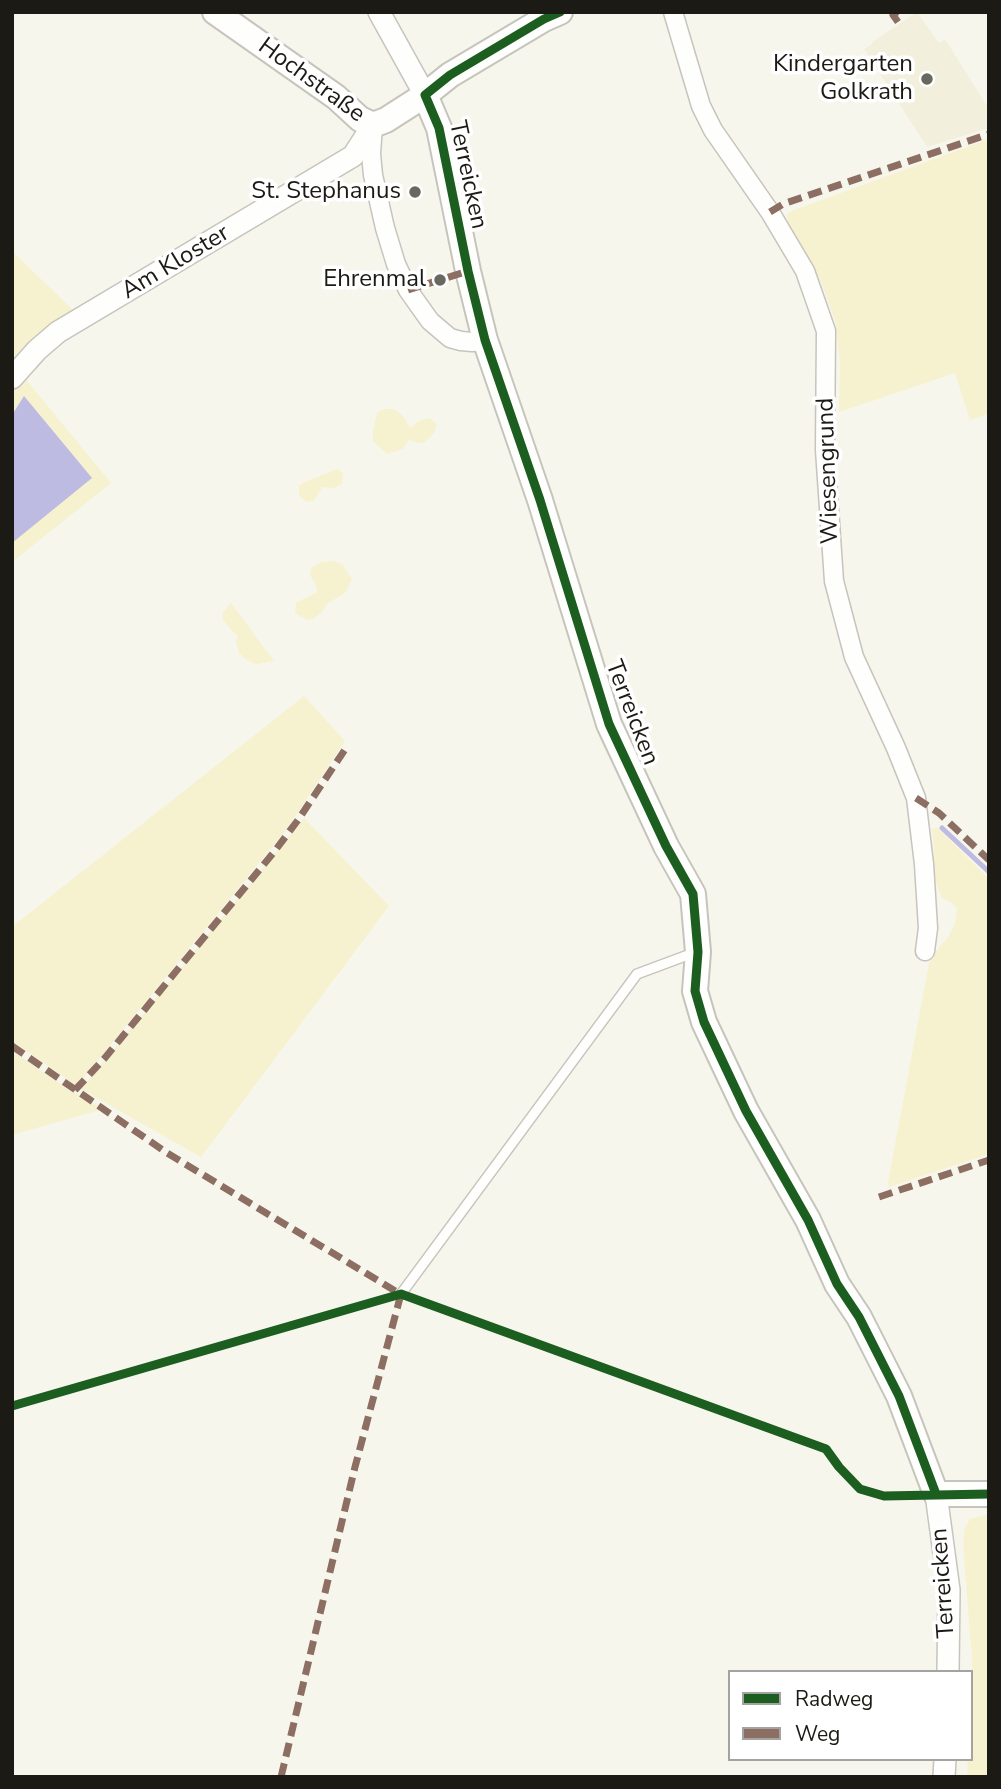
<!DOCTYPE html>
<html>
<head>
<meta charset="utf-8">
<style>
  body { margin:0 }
  #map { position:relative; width:1001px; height:1789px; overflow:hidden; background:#f7f6ec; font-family:"Nunito Sans",sans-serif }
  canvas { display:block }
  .frame { position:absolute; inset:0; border:14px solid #1b1a14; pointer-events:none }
  .legend { position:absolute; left:728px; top:1670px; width:245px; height:91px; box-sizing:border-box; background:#fff; border:2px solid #a4a3a1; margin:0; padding:9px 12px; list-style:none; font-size:21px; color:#1b1a14 }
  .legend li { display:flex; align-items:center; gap:14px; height:35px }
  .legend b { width:35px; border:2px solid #a4a3a1 }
</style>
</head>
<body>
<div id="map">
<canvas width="1001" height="1789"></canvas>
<div class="frame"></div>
<ul class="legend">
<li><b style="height:9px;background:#1b5e20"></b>Radweg</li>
<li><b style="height:9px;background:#8d6e63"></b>Weg</li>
</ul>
</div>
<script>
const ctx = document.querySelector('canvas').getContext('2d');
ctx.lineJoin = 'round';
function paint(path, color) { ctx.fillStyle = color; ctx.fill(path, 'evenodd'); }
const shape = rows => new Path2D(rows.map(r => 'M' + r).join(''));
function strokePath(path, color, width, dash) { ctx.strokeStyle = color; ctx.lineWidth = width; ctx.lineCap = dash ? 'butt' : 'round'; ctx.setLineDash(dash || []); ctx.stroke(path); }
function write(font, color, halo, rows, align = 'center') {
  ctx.font = font + ' "Nunito Sans",sans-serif'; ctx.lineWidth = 7; ctx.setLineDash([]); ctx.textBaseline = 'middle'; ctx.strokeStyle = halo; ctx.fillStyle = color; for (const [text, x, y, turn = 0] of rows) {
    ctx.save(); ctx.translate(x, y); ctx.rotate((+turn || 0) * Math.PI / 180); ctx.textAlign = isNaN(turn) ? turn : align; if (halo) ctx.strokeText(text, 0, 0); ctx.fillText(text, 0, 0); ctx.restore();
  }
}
paint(shape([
  [917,12,939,43,945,39,989,109,989,128,927,147,864,49,872,44,872,42]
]), '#f2f0dd');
paint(shape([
  [989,139,989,414,970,420,955,373,839,412,840,364,836,324,822,284,788,223,787,214,794,210],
  [12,251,75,312,12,369],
  [24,377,111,483,12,562,12,392],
  [384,409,394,409,404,417,410,428,419,421,429,418,437,424,434,433,425,442,418,443,409,440,403,449,387,454,373,441,373,431,377,413],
  [337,469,343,473,342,484,334,488,322,487,318,495,313,501,307,502,301,498,299,494,299,485],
  [335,561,343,565,352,579,346,592,328,603,321,613,313,619,307,620,295,613,296,603,317,592,316,585,310,575,311,568,321,562],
  [231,603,274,661,256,664,247,660,239,653,236,641,238,635,234,633,223,620,223,612],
  [304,696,345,741,286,830,77,1086,12,1041,12,927],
  [304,818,389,906,201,1157,81,1089],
  [938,828,989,879,989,1154,889,1187,888,1182,929,963,936,951,948,937,955,924,957,908,951,902,942,898,934,878,934,848,932,829],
  [12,1051,68,1089,103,1109,12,1135],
  [989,1514,989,1777,967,1777,968,1759,971,1759,973,1702,972,1658,963,1543,965,1527,970,1519]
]), '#f6f1cf');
paint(shape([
  [24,396,92,478,12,543,12,415]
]), '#bdbbe2');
strokePath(shape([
  [942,828,989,872]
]), '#bdbbe2', 5);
const service = shape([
  [401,1294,637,974,696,952]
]);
const minor = shape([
  [673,12,701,106,713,130,770,212,805,271,826,331,825,450,834,581,854,657,896,748,916,798,924,864,928,928,925,951],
  [373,125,371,154,373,175,385,228,396,264,408,290,430,321,450,338,461,341,472,342,485,340]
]);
const tertiary = shape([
  [379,12,425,95],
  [12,378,37,350,58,332,353,156,373,125],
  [936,1494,949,1590,948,1672],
  [944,1777,945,1759]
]);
const secondary = shape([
  [215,12,336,97,360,119,373,125,386,120,425,95,450,75,544,19,560,12],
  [425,95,439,128,468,271,485,340,540,500,609,724,666,846,693,894,698,952,695,991,704,1022,746,1111,808,1220,837,1284,859,1317,899,1396,936,1494,989,1494]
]);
strokePath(service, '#c6c4bd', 12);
strokePath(minor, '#c6c4bd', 21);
strokePath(tertiary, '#c6c4bd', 24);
strokePath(secondary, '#c6c4bd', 28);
strokePath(service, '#fefefc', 9);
strokePath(minor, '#fefefc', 18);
strokePath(tertiary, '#fefefc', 21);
strokePath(secondary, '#fefefc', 24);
strokePath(shape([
  [897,12,893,15,898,22],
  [770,212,783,204,989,134],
  [408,290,468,271],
  [916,798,939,813,989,860],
  [12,1046,167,1153,402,1295],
  [75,1090,104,1059,274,852,298,820,346,748],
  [879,1197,989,1160],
  [281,1777,355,1467,401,1294]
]), '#8d6e63', 7, [14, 7]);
strokePath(shape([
  [560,12,544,19,450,75,425,95,439,128,468,271,485,340,540,500,609,724,666,846,693,894,698,952,695,991,704,1022,746,1111,808,1220,837,1284,859,1317,899,1396,936,1494],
  [12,1406,401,1294,826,1449,839,1467,860,1489,884,1496,989,1494]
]), '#1b5e20', 9);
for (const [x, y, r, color] of [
  [927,79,7,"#686760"],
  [415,192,7,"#686760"],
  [440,280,7,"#686760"]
]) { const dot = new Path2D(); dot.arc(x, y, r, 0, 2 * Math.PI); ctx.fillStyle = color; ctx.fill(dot); strokePath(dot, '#fff', 2.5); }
write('24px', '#1b1a14', '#fff', [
  ["Kindergarten",913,65],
  ["Golkrath",913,93],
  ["St. Stephanus",401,192],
  ["Ehrenmal",426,280]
], 'right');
write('24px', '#1b1a14', '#fff', [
  ["Hochstraße",311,81,36],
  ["Terreicken",467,175,78],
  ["Am Kloster",176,263,-31],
  ["Wiesengrund",829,471,-92],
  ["Terreicken",631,713,69],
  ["Terreicken",944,1583,-94]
]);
</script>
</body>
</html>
